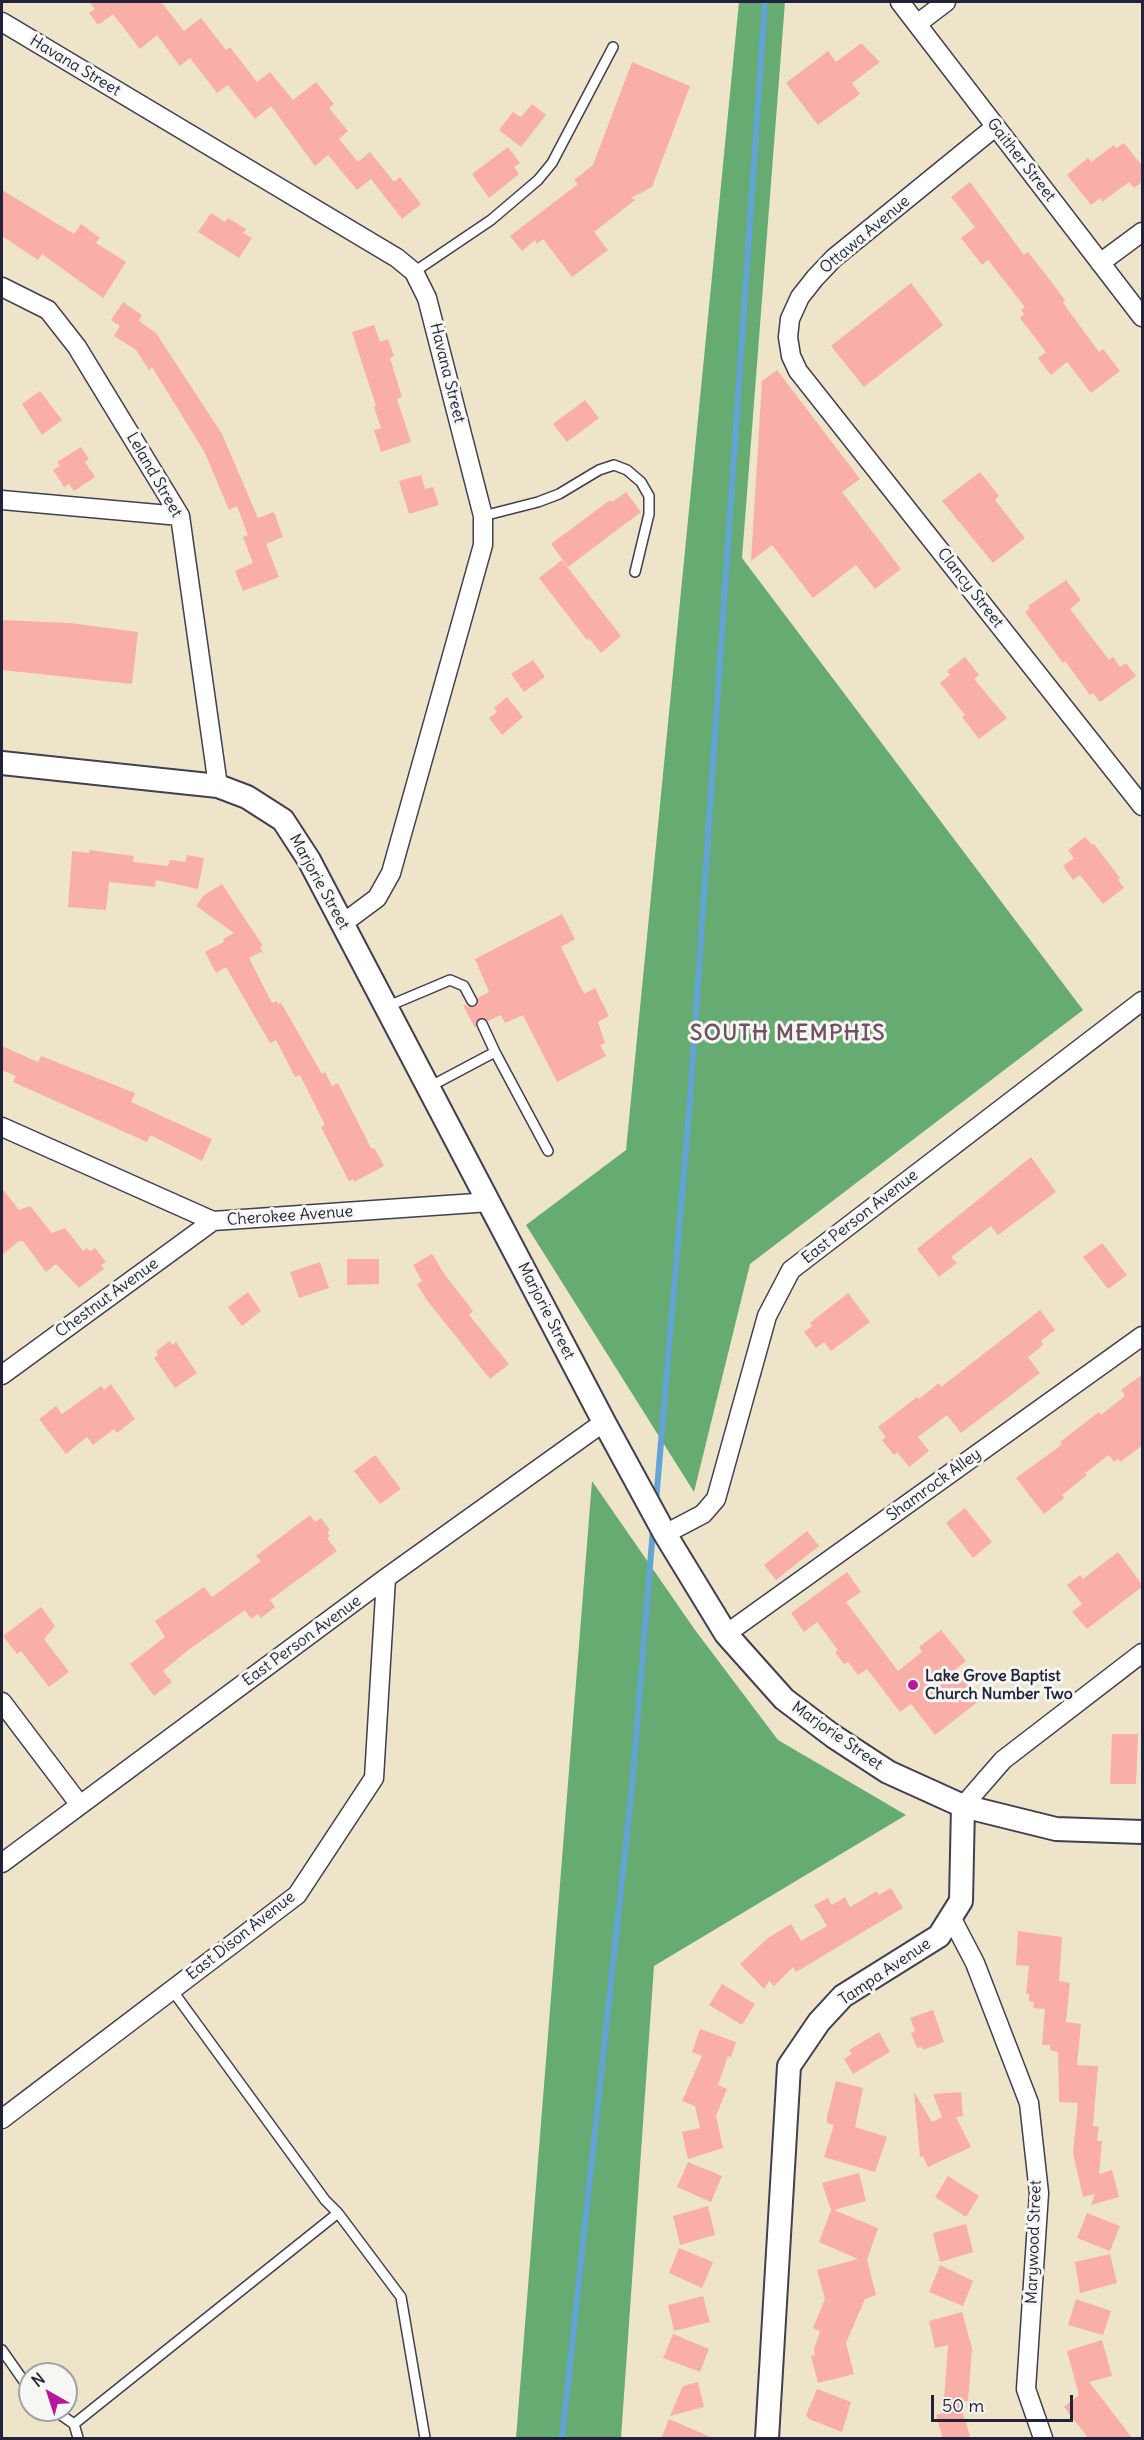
<!DOCTYPE html>
<html>
<head>
<meta charset="utf-8">
<style>
  body { margin:0 }
  #map { position:relative; width:1144px; height:2440px; overflow:hidden; background:#eee4c9; font-family:Delius,sans-serif }
  canvas { display:block }
  .frame { position:absolute; inset:0; border:3px solid #22223b; pointer-events:none }
  .north { position:absolute; left:18px; top:2362px; width:60px; height:60px; box-sizing:border-box; background:#f6f6f2; border:2px solid #a1a1a9; border-radius:50%; rotate:321deg; font-size:16px; font-weight:700; line-height:24px; text-align:center; color:#22223b }
  .north::after { content:''; display:block; margin:auto; width:21px; height:27px; background:#b5179e; clip-path:polygon(50% 0,100% 100%,50% 72%,0 100%) }
  .scale { position:absolute; left:931px; top:2395px; width:142px; height:27px; box-sizing:border-box; border:3px solid #22223b; border-top:0; padding-left:8px; font-size:18px; line-height:21px; white-space:nowrap; color:#22223b; -webkit-text-stroke:4px #f6f6f2; paint-order:stroke }
</style>
</head>
<body>
<div id="map">
<canvas width="1144" height="2440"></canvas>
<div class="frame"></div>
<div class="north">N</div>
<div class="scale">50 m</div>
</div>
<script>
const ctx = document.querySelector('canvas').getContext('2d');
ctx.lineJoin = 'round';
function paint(path, color) { ctx.fillStyle = color; ctx.fill(path, 'evenodd'); }
const shape = rows => new Path2D(rows.map(r => 'M' + r).join(''));
function strokePath(path, color, width, dash) { ctx.strokeStyle = color; ctx.lineWidth = width; ctx.lineCap = dash ? 'butt' : 'round'; ctx.setLineDash(dash || []); ctx.stroke(path); }
function write(font, color, halo, rows, align = 'center') {
  ctx.font = font + ' Delius,sans-serif'; ctx.lineWidth = 6; ctx.setLineDash([]); ctx.textBaseline = 'middle'; ctx.strokeStyle = halo; ctx.fillStyle = color; for (const [text, x, y, turn = 0] of rows) {
    ctx.save(); ctx.translate(x, y); ctx.rotate((+turn || 0) * Math.PI / 180); ctx.textAlign = isNaN(turn) ? turn : align; if (halo) ctx.strokeText(text, 0, 0); ctx.fillText(text, 0, 0); ctx.restore();
  }
}
paint(shape([
  [739,2,785,2,742,558,1083,1010,750,1264,694,1492,526,1225,626,1150],
  [592,1481,695,1630,778,1740,906,1815,654,1966,621,2438,516,2438]
]), '#66ac72');
strokePath(shape([
  [656,1501,690,1100,765,2],
  [562,2438,632,1787,653,1529]
]), '#62a4d6', 6);
paint(shape([
  [89,2,161,2,184,31,201,18,226,50,230,47,257,82,270,72,293,100,316,82,334,104,329,108,348,131,339,139,358,162,370,152,394,182,400,177,421,204,402,219,371,179,357,190,328,155,315,166,271,106,255,119,228,85,217,93,190,58,180,66,157,35,140,49,113,14,98,25,89,13,95,9],
  [861,43,880,62,852,83,860,94,818,125,786,83,828,51,836,62],
  [632,62,690,86,652,187,631,198,635,200,594,232,608,250,572,277,543,239,537,244,535,240,522,251,510,236,578,184,574,180,593,165],
  [532,104,546,115,521,147,499,130,513,112,521,117],
  [1124,143,1143,167,1143,181,1134,188,1129,182,1102,202,1100,198,1091,205,1067,175,1088,158,1091,162,1114,145,1116,148],
  [508,147,520,163,514,167,519,174,489,198,472,174],
  [970,182,1024,255,1028,252,1046,275,1065,300,1063,303,1099,352,1103,349,1120,371,1091,393,1067,362,1051,375,1038,358,1046,352,1020,318,1024,314,1021,310,1025,307,988,260,982,265,961,238,975,227,951,197],
  [2,190,74,234,81,224,100,238,96,243,126,262,103,298,42,254,38,260,2,236],
  [211,213,225,222,228,218,246,229,243,233,252,238,239,258,198,232],
  [911,283,943,325,864,387,831,346],
  [123,302,142,315,139,321,156,333,222,434,258,518,274,512,283,537,266,544,279,577,243,591,235,571,253,563,243,537,248,535,237,506,229,510,205,453,152,367,149,370,136,350,114,336,120,326,111,320],
  [374,325,380,342,388,339,394,356,390,358,402,397,397,399,411,442,381,452,374,430,381,428,374,407,376,406,352,332],
  [777,370,860,479,842,492,901,569,875,589,856,565,813,598,772,545,751,561,762,381],
  [40,391,62,420,42,435,22,404],
  [585,400,599,418,567,442,553,424],
  [81,447,89,459,85,462,95,477,74,491,69,484,64,487,53,470,60,466,57,462],
  [980,472,999,496,995,500,1025,538,993,563,942,501],
  [421,475,425,489,433,487,439,505,409,514,399,481],
  [626,492,641,512,568,567,551,544,610,500,612,502],
  [562,560,621,636,601,653,589,638,587,640,539,578],
  [1066,580,1081,600,1070,609,1109,660,1113,657,1120,667,1126,663,1136,676,1100,702,1093,693,1090,695,1065,661,1063,663,1025,612,1030,608,1028,606],
  [2,620,70,623,138,632,132,684,2,670],
  [965,657,979,675,974,679,1007,718,979,739,962,717,965,715,940,683,950,675,947,671],
  [533,660,545,677,524,692,511,674],
  [507,697,523,717,502,735,489,718,497,712,494,708],
  [1085,837,1092,845,1094,844,1120,878,1118,880,1124,888,1103,904,1080,875,1073,880,1063,866,1074,858,1068,850],
  [89,850,134,856,133,862,168,866,170,860,185,862,187,855,204,858,198,889,156,880,155,887,109,882,106,910,68,907,72,851,89,853],
  [222,884,263,946,260,947,264,955,261,952,249,958,272,1003,277,1001,278,1004,281,1003,322,1074,325,1072,332,1086,338,1083,371,1148,375,1149,384,1166,354,1182,353,1179,349,1181,321,1127,325,1125,300,1075,295,1077,276,1040,270,1043,226,967,216,973,205,952,224,942,223,939,234,933,196,906,204,895],
  [562,914,575,939,561,947,584,994,595,988,609,1016,598,1022,605,1043,600,1045,606,1056,557,1082,523,1015,505,1023,501,1015,488,1021,480,1018,475,1028,463,1005,475,1007,478,1004,478,998,489,992,475,959],
  [2,1046,38,1062,41,1056,135,1093,131,1102,212,1139,202,1161,150,1135,147,1142,13,1082,16,1076,2,1070],
  [1031,1157,1056,1192,998,1235,991,1226,951,1257,957,1263,939,1277,917,1249],
  [2,1188,19,1210,30,1206,52,1233,65,1228,83,1251,87,1248,90,1251,95,1248,106,1262,101,1265,104,1269,79,1288,56,1264,46,1272,23,1241,19,1241,2,1255],
  [1102,1243,1127,1275,1108,1289,1083,1257],
  [432,1254,445,1275,473,1311,469,1315,509,1364,490,1379,426,1299,417,1284,422,1281,413,1265],
  [347,1259,379,1259,379,1284,347,1285],
  [320,1262,329,1288,299,1298,290,1272],
  [248,1292,261,1311,242,1326,228,1307],
  [848,1293,870,1322,831,1351,824,1342,816,1348,804,1332,812,1326,810,1323],
  [1040,1310,1055,1330,1041,1341,1043,1345,1028,1357,1040,1373,961,1433,947,1415,918,1437,929,1451,909,1467,897,1452,894,1455,882,1440,886,1437,878,1427,917,1397,919,1399,939,1383,941,1387],
  [170,1341,172,1345,176,1342,197,1373,175,1388,154,1358,158,1355,156,1351],
  [1143,1374,1143,1445,1120,1462,1118,1459,1114,1462,1109,1455,1085,1473,1087,1475,1062,1495,1064,1498,1044,1514,1016,1478,1056,1449,1062,1444,1060,1442,1099,1412,1101,1415,1125,1396,1121,1390],
  [111,1384,135,1419,117,1433,114,1429,93,1445,87,1437,66,1454,39,1419,56,1406,62,1414,101,1386,104,1390],
  [375,1455,401,1489,380,1504,354,1471],
  [965,1508,992,1542,973,1558,946,1523],
  [310,1515,315,1522,321,1518,330,1530,327,1532,330,1536,327,1538,337,1551,270,1600,275,1607,261,1618,258,1614,251,1619,245,1610,187,1651,163,1671,172,1682,154,1696,130,1664,165,1637,155,1621,204,1587,212,1597,261,1561,256,1556],
  [807,1531,819,1546,776,1580,764,1565],
  [1118,1552,1143,1586,1087,1629,1072,1612,1082,1604,1067,1585,1080,1575,1083,1579],
  [847,1572,861,1592,846,1602,898,1671,922,1652,919,1647,941,1630,966,1661,956,1669,980,1700,935,1735,911,1704,900,1712,867,1669,858,1675,848,1662,844,1664,835,1652,838,1650,817,1622,804,1632,791,1613],
  [41,1607,55,1626,44,1639,69,1672,49,1687,21,1651,17,1654,3,1636],
  [1112,1734,1138,1734,1136,1784,1110,1784],
  [891,1888,903,1908,796,1972,793,1967,774,1986,769,1981,764,1989,740,1964,768,1938,791,1924,801,1941,827,1926,814,1905,828,1898,832,1905,845,1897,850,1907,877,1891,879,1895],
  [1018,1931,1062,1937,1059,1981,1070,1983,1066,2022,1081,2024,1077,2065,1098,2066,1093,2126,1099,2127,1097,2141,1102,2141,1099,2174,1112,2170,1119,2197,1091,2205,1095,2194,1083,2197,1073,2153,1078,2103,1059,2102,1058,2052,1050,2050,1050,2045,1042,2045,1045,2009,1033,2008,1034,2002,1029,2001,1029,1994,1026,1994,1029,1966,1016,1965],
  [722,1984,755,2004,742,2025,709,2005],
  [933,2010,944,2042,923,2050,922,2047,917,2048,911,2033,915,2031,910,2018],
  [700,2029,736,2042,731,2057,728,2056,718,2085,727,2089,716,2116,723,2148,688,2159,682,2132,700,2128,695,2106,682,2101,702,2056,692,2052],
  [879,2032,890,2052,853,2074,844,2059,852,2054,849,2050],
  [836,2081,863,2088,855,2127,887,2137,875,2172,824,2157,834,2125,827,2123,827,2117],
  [914,2092,932,2122,942,2117,933,2094,961,2092,963,2116,956,2117,971,2147,928,2167,923,2156,920,2157],
  [688,2162,722,2176,711,2202,677,2187],
  [859,2173,866,2201,834,2210,878,2228,867,2260,876,2295,865,2299,846,2343,854,2374,818,2383,811,2356,815,2355,814,2349,820,2331,813,2328,825,2299,817,2270,858,2259,819,2242,831,2210,822,2183],
  [948,2176,979,2196,966,2217,935,2197],
  [708,2206,715,2235,680,2245,673,2216],
  [1087,2213,1120,2226,1110,2251,1077,2238],
  [966,2224,973,2252,940,2262,933,2233],
  [679,2248,713,2262,702,2288,669,2273],
  [1110,2254,1117,2283,1080,2293,1075,2262],
  [940,2265,973,2281,963,2306,929,2292],
  [703,2296,710,2322,674,2331,668,2305],
  [1076,2299,1111,2311,1103,2335,1068,2325],
  [962,2312,972,2348,968,2401,959,2401,971,2439,943,2439,936,2415,943,2413,948,2345,935,2348,929,2321],
  [673,2334,709,2349,700,2372,663,2358],
  [1102,2340,1112,2376,1089,2382,1133,2439,1089,2439,1064,2407,1079,2395,1067,2351],
  [698,2382,704,2407,670,2416,683,2386],
  [817,2389,851,2402,842,2432,809,2419,806,2415],
  [669,2419,715,2439,661,2439]
]), '#f9aea7');
const service = shape([
  [414,272,491,220,538,180,552,163,613,47],
  [483,516,538,502,559,494,599,470,614,465,627,470,641,482,649,496,649,514,635,572],
  [386,1007,450,980,464,986,472,1001],
  [482,1024,495,1052],
  [429,1087,495,1052,548,1151],
  [338,2213,401,2297,425,2438],
  [2,2350,30,2390],
  [54,2410,74,2424,338,2213,325,2200,172,1990],
  [74,2424,78,2438]
]);
const minor = shape([
  [900,2,1142,317],
  [2,22,397,258,414,272,427,298,483,516,483,545,391,873,377,898,342,924],
  [917,24,946,2],
  [995,127,834,258,815,278,800,297,790,319,788,337,791,356,798,371,1142,806],
  [1100,263,1142,232],
  [2,287,48,310,77,347,180,516,218,786],
  [2,500,180,516],
  [2,1127,213,1221,490,1202],
  [2,1375,213,1221],
  [665,1534,703,1514,716,1499,767,1316,791,1270,1142,1001],
  [726,1634,1142,1336],
  [2,1702,80,1805],
  [963,1806,1003,1760,1142,1653],
  [2,1863,386,1578,604,1422],
  [951,1917,975,1963,1029,2103,1039,2193,1026,2389,1043,2438],
  [2,2119,297,1895,374,1778,386,1578]
]);
const tertiary = shape([
  [2,763,218,786,247,797,283,820,309,860,604,1422,665,1534,726,1634,784,1699,833,1736,888,1772,963,1806,1056,1829,1142,1832],
  [767,2438,789,2066,819,2022,843,1996,939,1936,961,1901,963,1806]
]);
strokePath(service, '#413f50', 12);
strokePath(minor, '#413f50', 21);
strokePath(tertiary, '#413f50', 26);
strokePath(service, '#fff', 9);
strokePath(minor, '#fff', 18);
strokePath(tertiary, '#fff', 22);
for (const [x, y, r, color] of [
  [913,1685,6,"#b5179e"]
]) { const dot = new Path2D(); dot.arc(x, y, r, 0, 2 * Math.PI); ctx.fillStyle = color; ctx.fill(dot); strokePath(dot, '#f6f6f2', 2); }
write('16px', '#22223b', '#f6f6f2', [
  ["Havana Street",75,66,31],
  ["Gaither Street",1021,160,52],
  ["Ottawa Avenue",865,235,-40],
  ["Havana Street",447,373,76],
  ["Leland Street",154,475,60],
  ["Clancy Street",970,588,52],
  ["Marjorie Street",319,882,61],
  ["Cherokee Avenue",290,1216,-4],
  ["East Person Avenue",860,1217,-38],
  ["Chestnut Avenue",107,1298,-36],
  ["Marjorie Street",546,1311,63],
  ["Shamrock Alley",934,1485,-36],
  ["East Person Avenue",302,1641,-36],
  ["Marjorie Street",837,1736,35],
  ["East Dison Avenue",241,1936,-38],
  ["Tampa Avenue",885,1972,-34],
  ["Marywood Street",1034,2242,-88]
]);
write('bold 16px', '#22223b', '#f6f6f2', [
  ["Lake Grove Baptist",925,1676],
  ["Church Number Two",925,1694]
], 'left');
ctx.letterSpacing = '1.5px';
write('bold 22px', '#6d5361', '#f6f6f2', [
  ["SOUTH MEMPHIS",788,1034]
]);
ctx.letterSpacing = '0px';
</script>
</body>
</html>
